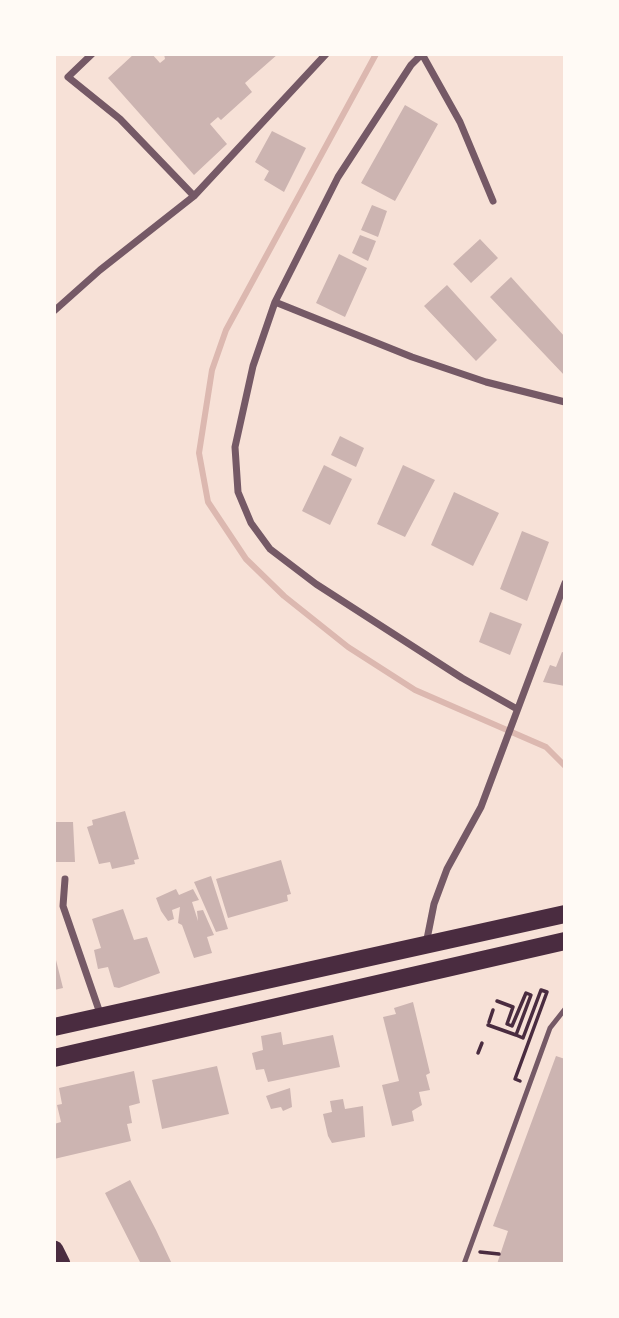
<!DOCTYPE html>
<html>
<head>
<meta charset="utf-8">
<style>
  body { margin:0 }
  #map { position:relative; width:619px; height:1318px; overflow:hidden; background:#f7e1d7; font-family:"Public Sans",sans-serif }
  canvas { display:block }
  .frame { position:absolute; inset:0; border:56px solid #fffaf5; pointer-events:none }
</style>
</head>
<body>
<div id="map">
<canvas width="619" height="1318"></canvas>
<div class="frame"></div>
</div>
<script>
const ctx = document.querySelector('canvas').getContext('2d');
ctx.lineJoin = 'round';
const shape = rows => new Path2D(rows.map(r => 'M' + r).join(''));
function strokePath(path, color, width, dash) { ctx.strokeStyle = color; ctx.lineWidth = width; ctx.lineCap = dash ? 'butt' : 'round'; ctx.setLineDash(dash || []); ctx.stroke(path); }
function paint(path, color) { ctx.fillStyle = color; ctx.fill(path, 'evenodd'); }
strokePath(shape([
  [376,54,226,330,212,370,199,453,208,502,246,559,284,596,348,647,415,690,546,747,565,766]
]), '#dcb8b0', 6);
paint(shape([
  [134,54,152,54,160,63,165,59,164,54,278,54,245,83,252,92,221,120,218,117,210,124,227,144,194,175,108,78],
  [405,105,438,124,395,201,361,183],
  [272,131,306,148,284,192,264,180,269,171,255,162],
  [372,205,387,211,378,237,361,230],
  [360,235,376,241,368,261,352,253],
  [480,239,498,258,471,283,453,264],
  [339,254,367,268,345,317,316,303],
  [511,277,565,337,565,376,490,297],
  [447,285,497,340,476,361,424,306],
  [340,436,364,448,356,467,331,455],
  [324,465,352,479,330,525,302,511],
  [403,465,435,480,405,537,377,524],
  [454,492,499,513,473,566,431,545],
  [522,531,549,542,527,601,500,589],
  [490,612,522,624,510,655,479,642],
  [562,652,565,653,565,686,543,682,550,665,556,667],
  [125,811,139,859,134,860,135,864,112,869,110,862,99,864,87,827,93,825,92,820],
  [54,822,73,822,75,862,55,862],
  [281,860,291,894,287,895,288,901,228,918,216,879],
  [211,876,228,929,216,932,194,882],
  [176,889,179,895,193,889,199,900,192,902,198,921,197,911,203,910,214,935,207,937,212,953,194,958,182,925,178,923,180,907,172,910,174,919,168,921,161,911,156,898],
  [123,909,134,940,147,937,160,973,119,988,114,987,108,967,98,969,94,950,101,948,92,919],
  [54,952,63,988,54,990],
  [413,1002,430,1073,426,1075,430,1090,419,1092,422,1105,412,1111,414,1121,392,1126,382,1085,399,1081,383,1017,396,1014,394,1008],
  [281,1032,283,1045,333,1035,340,1067,268,1082,264,1069,256,1070,252,1053,263,1050,261,1036],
  [556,1056,565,1059,565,1264,497,1264,508,1231,493,1226],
  [217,1066,229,1114,162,1129,152,1080],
  [134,1071,140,1103,129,1106,132,1123,127,1124,131,1141,54,1159,54,1124,61,1122,57,1105,62,1104,59,1088],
  [290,1088,292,1107,283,1111,281,1107,271,1109,266,1096],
  [343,1099,345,1109,363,1106,365,1137,332,1143,328,1136,323,1114,332,1112,330,1101],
  [130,1180,156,1230,172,1264,141,1264,105,1193]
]), '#ccb4b1');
strokePath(shape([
  [497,1001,513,1007,507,1024,512,1026,526,993,531,995,516,1035,523,1038,541,990,547,992,515,1079,520,1081],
  [489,1022,493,1010],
  [488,1025,516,1035],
  [478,1053,482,1043],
  [480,1252,499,1254]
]), '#4a2c40', 3.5);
strokePath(shape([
  [464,1264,550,1028,565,1009]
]), '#755966', 5);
strokePath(shape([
  [92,54,68,77,120,119,194,196],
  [422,54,411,65,338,177,275,302,253,366,235,447,238,492,251,523,270,549,316,584,462,678,517,709],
  [422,54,460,122,493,201],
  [275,302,412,357,486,382,565,402],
  [54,311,100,270,194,196,326,54],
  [65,879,63,906,101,1016],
  [426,944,434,904,447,869,481,807,565,583]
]), '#755966', 7);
strokePath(shape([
  [54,1027,565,914],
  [54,1058,565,941]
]), '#4a2c40', 18);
strokePath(shape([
  [54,1250,61,1264]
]), '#4a2c40', 19);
</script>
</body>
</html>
